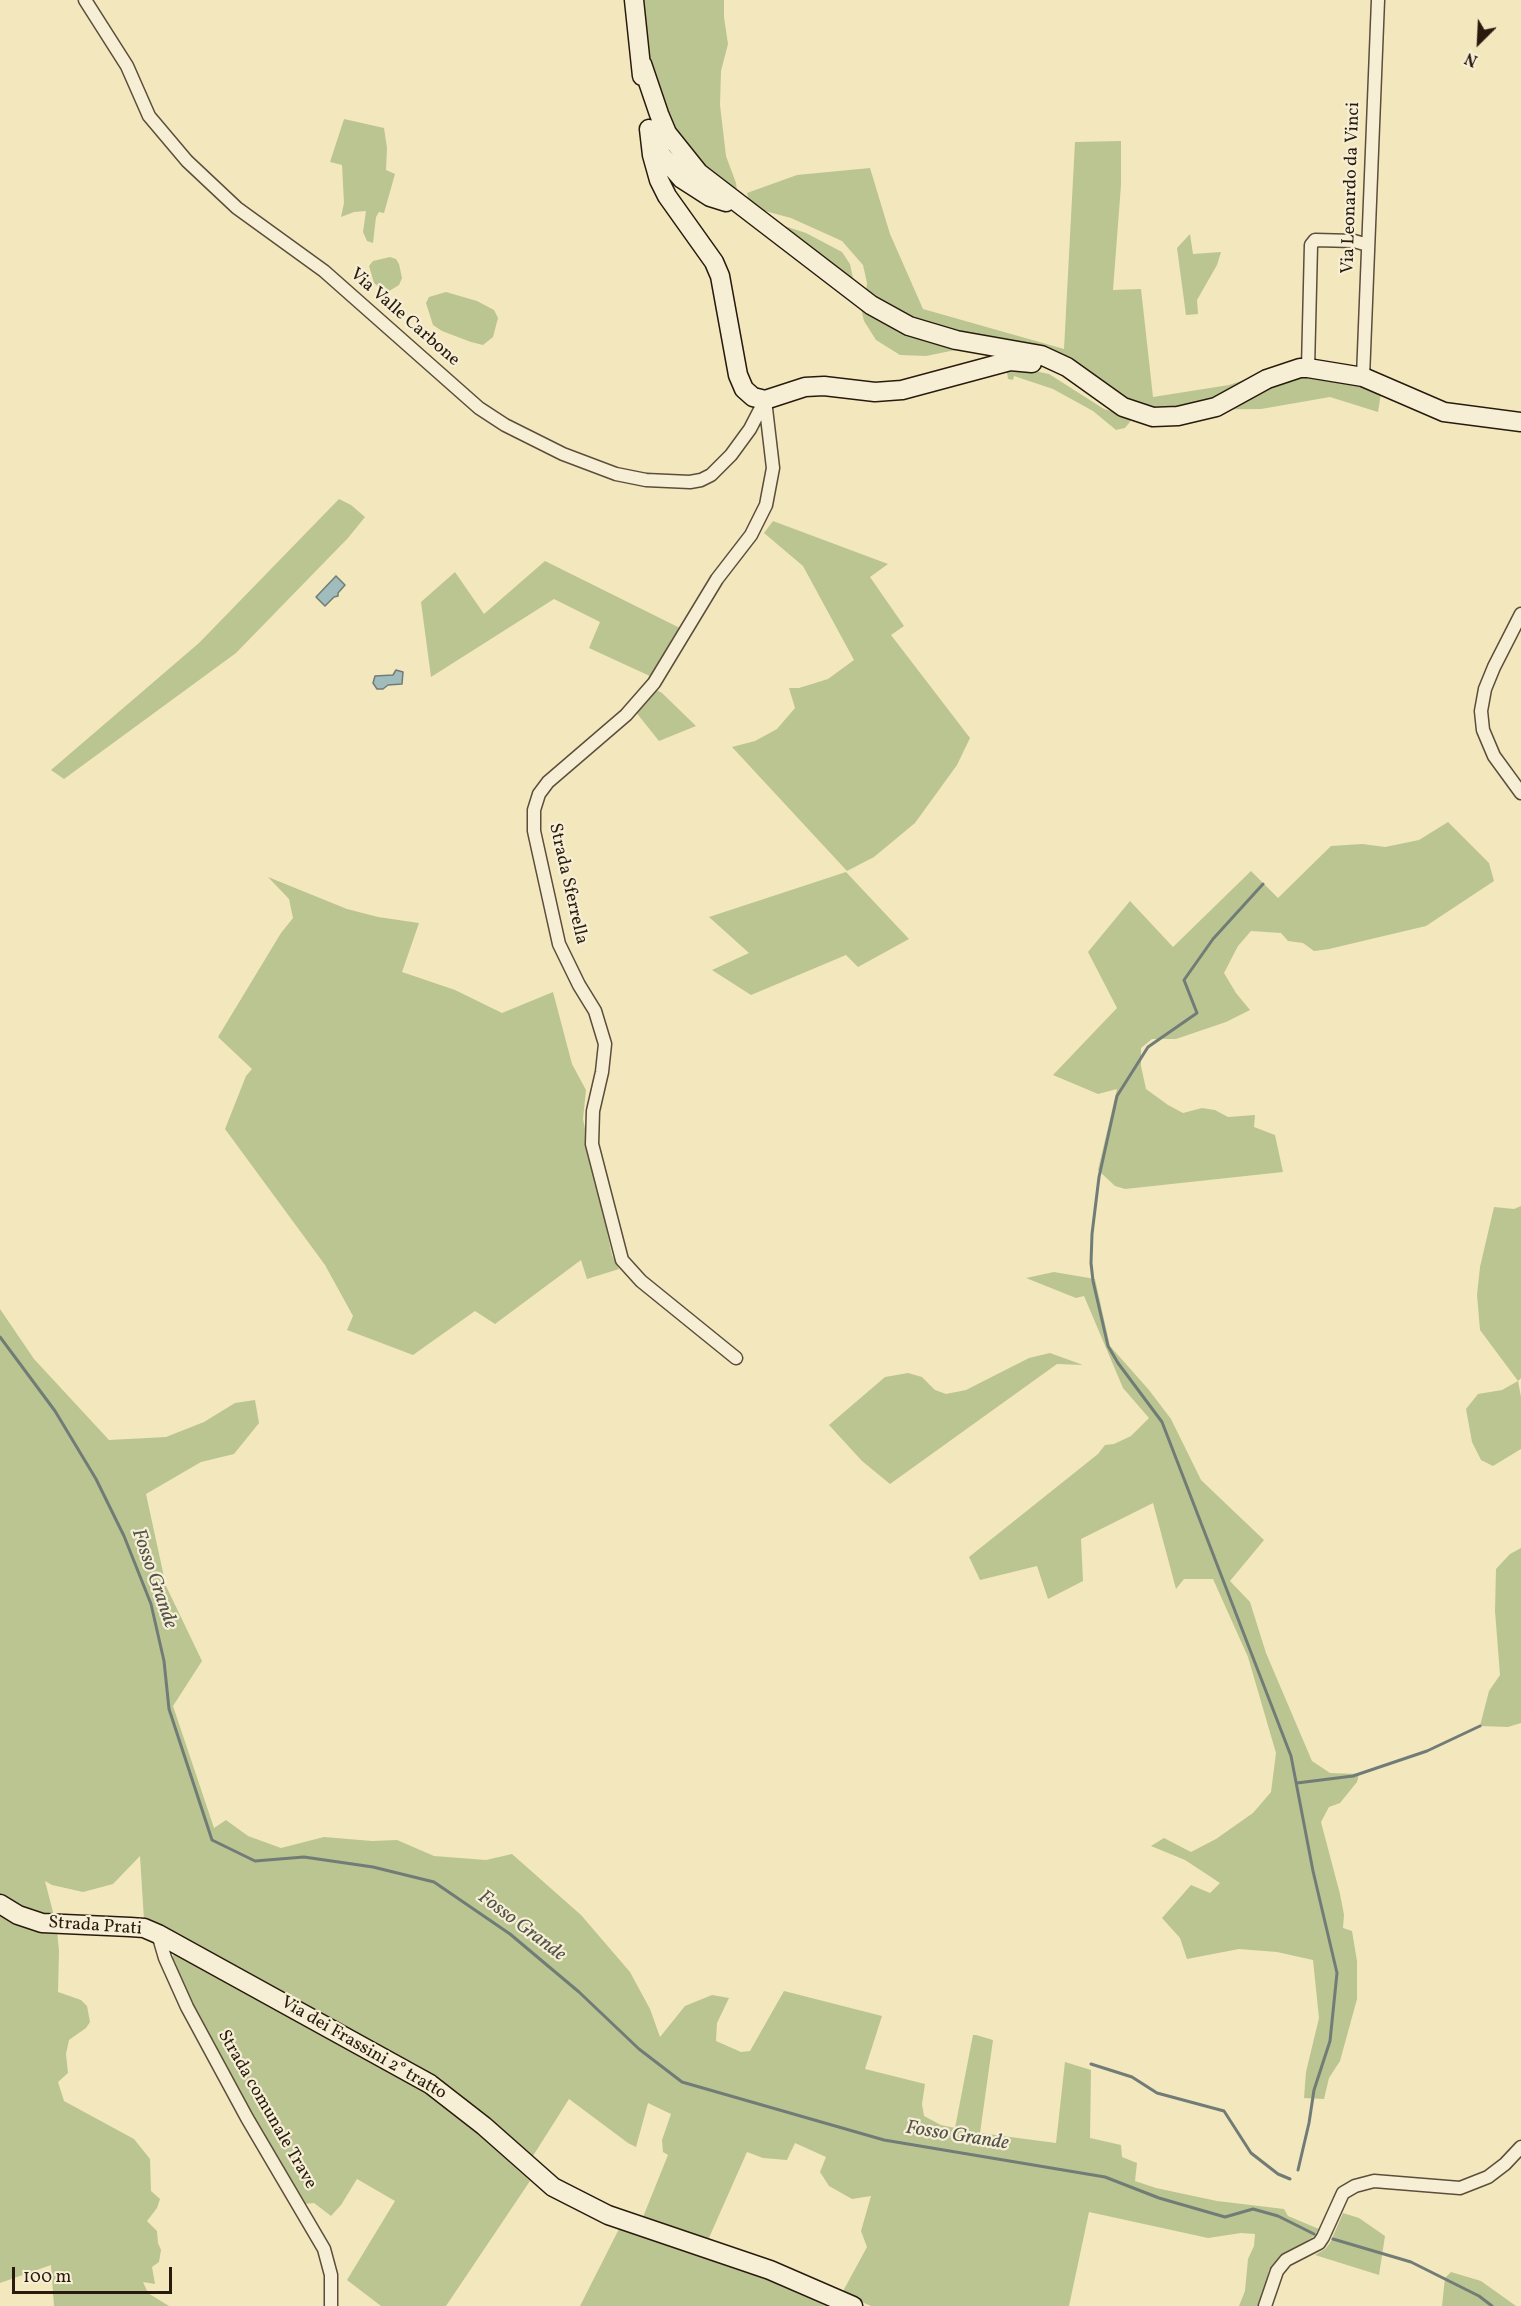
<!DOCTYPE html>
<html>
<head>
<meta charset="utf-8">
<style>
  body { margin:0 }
  #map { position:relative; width:1521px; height:2306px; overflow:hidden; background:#f3e7be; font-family:Vollkorn,serif }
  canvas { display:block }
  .north { position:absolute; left:1449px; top:12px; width:60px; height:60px; -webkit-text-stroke:4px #f7efd5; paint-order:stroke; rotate:204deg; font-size:16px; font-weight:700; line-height:24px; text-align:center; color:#281b0e }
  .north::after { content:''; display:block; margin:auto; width:21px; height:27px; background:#281b0e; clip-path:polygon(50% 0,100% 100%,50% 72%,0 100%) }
  .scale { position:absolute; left:12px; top:2267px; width:160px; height:27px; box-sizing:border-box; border:3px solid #281b0e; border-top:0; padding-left:8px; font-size:18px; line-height:21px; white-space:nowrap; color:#281b0e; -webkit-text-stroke:4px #f7efd5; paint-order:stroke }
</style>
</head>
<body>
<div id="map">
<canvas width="1521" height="2306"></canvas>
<div class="north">N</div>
<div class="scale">100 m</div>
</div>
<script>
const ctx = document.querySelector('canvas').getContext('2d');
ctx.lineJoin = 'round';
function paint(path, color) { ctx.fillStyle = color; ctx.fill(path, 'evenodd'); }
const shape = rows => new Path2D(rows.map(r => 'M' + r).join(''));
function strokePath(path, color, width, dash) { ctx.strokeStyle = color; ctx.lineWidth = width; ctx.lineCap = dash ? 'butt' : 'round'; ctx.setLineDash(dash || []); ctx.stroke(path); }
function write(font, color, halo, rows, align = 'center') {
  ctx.font = font + ' Vollkorn,serif'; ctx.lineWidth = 4.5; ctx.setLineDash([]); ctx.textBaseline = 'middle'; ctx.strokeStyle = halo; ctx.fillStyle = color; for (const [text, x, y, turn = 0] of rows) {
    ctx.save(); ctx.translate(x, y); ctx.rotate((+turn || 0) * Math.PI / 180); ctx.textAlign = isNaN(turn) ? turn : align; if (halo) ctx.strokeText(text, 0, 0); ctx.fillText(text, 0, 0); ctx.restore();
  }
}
paint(shape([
  [640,0,724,0,724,17,728,44,721,71,720,105,726,156,736,183,738,198,707,171,672,126,648,61],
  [344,119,384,128,387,148,386,170,395,174,384,213,379,212,376,217,373,243,367,241,363,232,366,211,354,212,341,217,344,203,342,165,330,162],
  [1121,141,1121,185,1113,290,1141,289,1153,397,1229,385,1272,371,1313,364,1381,393,1378,412,1330,397,1261,409,1150,410,1134,405,1108,389,892,311,866,292,867,283,863,265,842,241,791,218,750,207,747,193,797,175,870,168,890,234,923,309,1064,349,1075,142],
  [775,223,806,233,842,252,850,264,854,283],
  [1190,234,1193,254,1221,252,1217,265,1197,300,1198,314,1186,315,1177,248],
  [390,257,396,259,399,264,402,278,399,285,386,293,374,283,369,266,373,261],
  [446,292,477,301,494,310,498,318,493,337,483,345,471,342,442,331,433,325,426,303,429,297],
  [860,304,965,348,926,356,900,355,876,340,864,321],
  [1006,365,1049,374,1104,409,1133,418,1125,428,1116,430,1093,411,1053,389,1014,376,1013,380,1008,379],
  [339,499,351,505,365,517,348,538,236,653,64,779,51,770,199,643],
  [773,521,888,564,870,577,904,626,891,635,970,738,957,765,915,823,874,857,847,871,732,747,755,741,777,729,795,708,789,688,799,688,828,679,854,660,803,566,764,533],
  [545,561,682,629,652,677,589,648,600,622,554,599,431,677,421,602,455,572,484,614],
  [655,689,662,693,696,726,659,741,635,711],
  [1448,822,1489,863,1494,881,1426,926,1329,949,1314,951,1303,943,1288,941,1281,933,1251,931,1238,946,1224,973,1236,993,1250,1010,1226,1022,1176,1039,1152,1039,1141,1048,1141,1066,1146,1089,1168,1105,1183,1113,1202,1108,1215,1110,1228,1117,1255,1115,1254,1127,1275,1135,1283,1172,1125,1189,1115,1186,1098,1170,1117,1089,1098,1094,1053,1075,1117,1008,1088,952,1130,901,1173,947,1251,871,1278,898,1331,846,1362,844,1385,847,1419,840],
  [846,872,909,939,858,967,846,955,751,995,712,970,749,953,709,917],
  [268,877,347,909,378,917,419,923,402,972,455,990,502,1013,553,992,572,1064,586,1090,583,1119,612,1255,619,1269,587,1279,581,1260,495,1324,475,1311,413,1355,347,1330,353,1316,325,1265,225,1129,246,1076,252,1069,218,1037,281,933,293,918,289,899],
  [1521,1206,1521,1378,1518,1381,1521,1397,1521,1449,1493,1466,1481,1460,1472,1442,1466,1409,1478,1394,1502,1390,1518,1381,1480,1330,1477,1295,1480,1267,1494,1207,1514,1209],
  [1054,1272,1095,1279,1110,1346,1149,1390,1171,1419,1201,1480,1264,1540,1230,1581,1250,1602,1266,1653,1312,1761,1330,1773,1359,1774,1357,1782,1340,1803,1329,1807,1321,1822,1340,1894,1344,1915,1343,1928,1352,1931,1357,1961,1357,1999,1340,2061,1329,2078,1324,2099,1304,2098,1306,2072,1319,2018,1313,1960,1277,1952,1239,1949,1187,1959,1180,1938,1162,1918,1191,1885,1210,1893,1220,1883,1185,1860,1151,1846,1164,1838,1191,1852,1216,1839,1253,1813,1271,1792,1276,1753,1248,1657,1213,1579,1184,1579,1176,1589,1153,1503,1081,1539,1083,1581,1048,1599,1037,1566,980,1580,969,1557,1098,1454,1105,1445,1114,1444,1131,1436,1149,1418,1123,1388,1084,1296,1076,1298,1026,1278],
  [0,1309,34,1359,109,1440,166,1437,204,1422,235,1403,255,1400,259,1423,234,1454,201,1462,146,1494,166,1586,202,1661,173,1706,214,1828,226,1820,248,1836,281,1848,324,1837,372,1841,397,1840,434,1856,486,1860,512,1854,581,1915,630,1972,650,2009,660,2037,685,2006,712,1995,729,1998,717,2023,716,2041,741,2052,750,2051,784,1991,882,2016,865,2069,925,2084,922,2104,924,2116,941,2125,955,2128,973,2035,976,2035,993,2040,980,2133,1056,2143,1065,2062,1091,2070,1090,2138,1121,2145,1122,2157,1137,2163,1135,2181,1156,2188,1217,2201,1284,2209,1288,2216,1319,2229,1314,2236,1284,2256,1269,2270,1260,2306,1239,2306,1245,2291,1248,2259,1254,2246,1255,2234,1241,2233,1208,2238,1089,2212,1069,2306,871,2306,842,2293,867,2247,861,2231,871,2196,852,2199,829,2186,820,2172,826,2157,795,2143,787,2160,763,2158,747,2152,708,2240,643,2217,668,2155,663,2152,662,2140,671,2114,648,2103,636,2147,628,2143,569,2099,531,2159,451,2088,413,2064,344,2026,295,2004,144,1920,140,1856,113,1884,83,1892,52,1885,45,1881,55,1920,17,1905,0,1894],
  [1050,1353,1083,1365,1057,1364,890,1484,862,1461,829,1425,885,1377,908,1373,922,1377,935,1390,946,1394,966,1390,1029,1358],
  [1521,1548,1521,1723,1508,1727,1480,1726,1489,1691,1500,1675,1495,1611,1496,1569,1510,1554],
  [0,1914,57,1930,59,1951,58,1992,81,2000,87,2006,90,2022,86,2028,69,2040,66,2054,68,2073,58,2082,64,2101,134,2139,150,2159,151,2191,160,2199,157,2208,147,2221,157,2231,158,2243,161,2250,159,2262,152,2267,155,2284,143,2282,148,2293,169,2306,54,2306,51,2265,0,2283],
  [175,1953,250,1993,285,2014,400,2072,453,2111,530,2181,446,2306,381,2306,347,2280,395,2201,357,2179,341,2205,331,2216,314,2203,304,2204,298,2198,216,2051,171,1959],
  [1343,2213,1359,2218,1385,2236,1379,2275,1315,2255,1325,2249,1330,2243],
  [620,2227,764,2276,831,2304,830,2306,580,2306],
  [1451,2272,1481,2281,1516,2306,1442,2306,1445,2278]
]), '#bbc591');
const water = shape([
  [336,576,345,585,338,593,338,596,334,597,325,606,316,597,336,576],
  [396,670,403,672,402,684,388,685,383,689,377,689,373,683,375,676,393,675,396,670]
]);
paint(water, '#a1bcbd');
strokePath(water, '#717c77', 1.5);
strokePath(shape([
  [1263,884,1213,939,1184,980,1197,1013,1148,1047,1117,1096,1099,1177,1092,1234,1091,1263,1093,1281,1108,1346,1118,1363,1162,1422,1291,1756,1313,1871,1337,1973,1330,2041,1314,2090,1309,2123,1298,2170],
  [0,1337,55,1411,96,1479,124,1536,151,1604,164,1661,169,1709,212,1840,255,1861,304,1857,373,1867,434,1882,510,1934,579,1992,639,2049,682,2082,884,2140,1105,2177,1159,2198,1225,2217,1253,2209,1278,2216,1314,2234],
  [1297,1783,1353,1776,1427,1751,1480,1726],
  [1091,2064,1132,2077,1157,2093,1224,2111,1251,2153,1278,2174,1290,2179],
  [1333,2239,1411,2262,1479,2296,1492,2306]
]), '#717c77', 3);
const street = shape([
  [85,0,127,66,149,116,187,161,237,208,324,271,479,408,505,425,563,454,616,474,646,480,690,482,701,480,711,475,731,455,750,429,765,400],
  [1308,368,1311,245,1315,240,1354,241,1368,245],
  [1363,377,1378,0],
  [1521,614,1494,667,1485,689,1481,711,1483,730,1494,756,1521,793],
  [736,1358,641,1281,622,1260,592,1144,593,1111,602,1072,605,1044,595,1011,579,985,559,944,534,831,534,810,539,794,548,782,626,715,654,683,717,579,751,535,766,505,773,468,765,400],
  [158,1934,165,1958,187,2007,247,2118,324,2249,331,2275,331,2306],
  [1265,2306,1277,2271,1286,2260,1319,2243,1323,2237,1343,2193,1355,2186,1374,2181,1460,2188,1488,2177,1505,2164,1521,2147]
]);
const secondary = shape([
  [634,0,642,76],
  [642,64,659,114,667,133,699,173,871,305,909,326,956,340,1041,355,1067,367,1123,407,1153,417,1178,416,1216,407,1267,379,1300,368,1308,368,1363,377,1444,412,1521,422],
  [649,129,652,155,659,180,667,196,714,262,720,276,738,375,744,389,753,397,765,400,805,387,824,386,875,392,902,390,1010,361,1032,363],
  [653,141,662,156,682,179,710,197,726,202],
  [0,1904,18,1915,42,1923,130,1927,144,1928,158,1934,430,2084,484,2126,553,2187,608,2215,770,2270,853,2306]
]);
strokePath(street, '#5b4e3a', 15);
strokePath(secondary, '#281b0e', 21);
strokePath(street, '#f7efd5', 12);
strokePath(secondary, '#f7efd5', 18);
write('18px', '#281b0e', '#f7efd5', [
  ["Via Leonardo da Vinci",1352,188,-88],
  ["Via Valle Carbone",404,318,41],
  ["Strada Sferrella",567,884,77],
  ["Strada Prati",95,1927,4],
  ["Via dei Frassini 2° tratto",363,2049,30],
  ["Strada comunale Trave",266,2110,60]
]);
write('italic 20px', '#52534b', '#f7efd5', [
  ["Fosso Grande",153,1579,71],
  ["Fosso Grande",521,1927,37],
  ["Fosso Grande",957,2137,9]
]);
</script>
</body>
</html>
